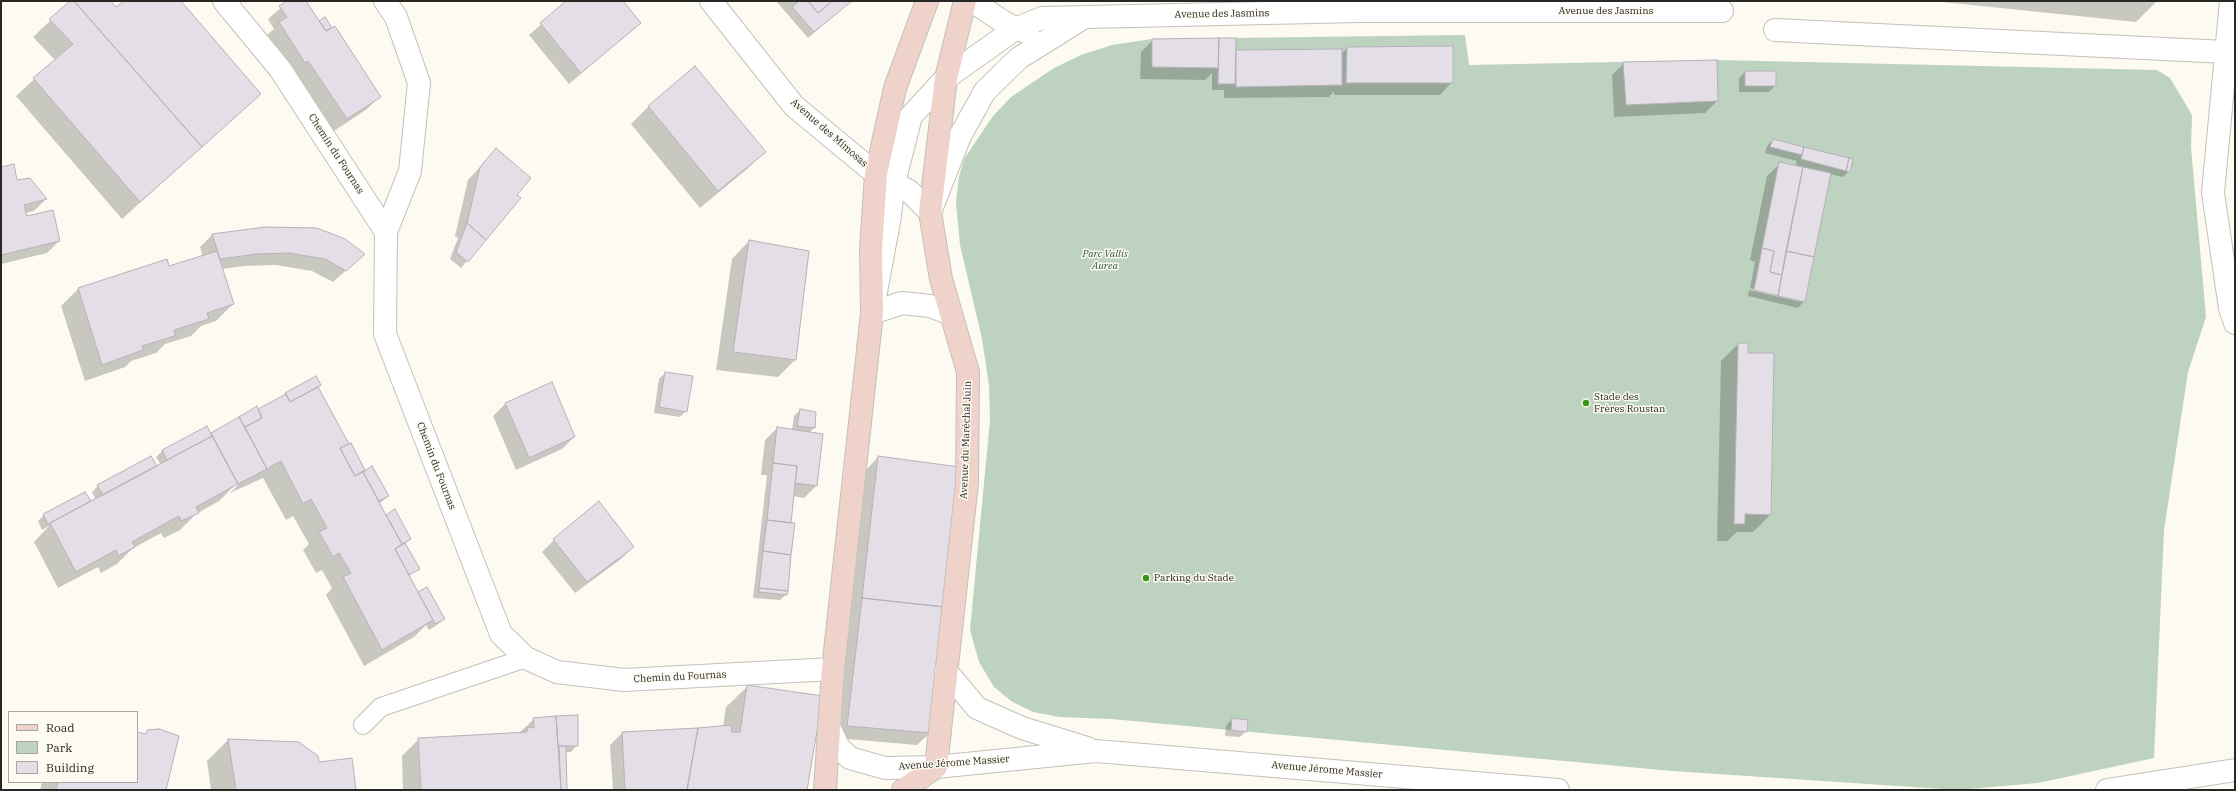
<!DOCTYPE html>
<html>
<head>
<meta charset="utf-8">
<style>
  body { margin:0 }
  #map { position:relative; width:2236px; height:791px; overflow:hidden; background:#fcfaf1; font-family:"IBM Plex Serif",serif }
  canvas { display:block }
  .frame { position:absolute; inset:0; border:2px solid #272724; pointer-events:none }
  .legend { position:absolute; left:8px; top:711px; width:130px; height:72px; box-sizing:border-box; background:#fcfaf1; border:1px solid #a7a69f; margin:0; padding:5px 7px; list-style:none; font-size:12px; color:#272724 }
  .legend li { display:flex; align-items:center; gap:8px; height:20px }
  .legend b { width:20px; border:1px solid #a7a69f }
</style>
</head>
<body>
<div id="map">
<canvas width="2236" height="791"></canvas>
<div class="frame"></div>
<ul class="legend">
<li><b style="height:5px;background:#efd3cb"></b>Road</li>
<li><b style="height:11px;background:#bed3bf"></b>Park</li>
<li><b style="height:11px;background:#e4dfe7"></b>Building</li>
</ul>
</div>
<script>
const ctx = document.querySelector('canvas').getContext('2d');
ctx.lineJoin = 'round';
function paint(path, color) { ctx.fillStyle = color; ctx.fill(path, 'evenodd'); }
const shape = rows => new Path2D(rows.map(r => 'M' + r).join(''));
function strokePath(path, color, width, dash) { ctx.strokeStyle = color; ctx.lineWidth = width; ctx.lineCap = dash ? 'butt' : 'round'; ctx.setLineDash(dash || []); ctx.stroke(path); }
function write(font, color, halo, rows, align = 'center') {
  ctx.font = font + ' "IBM Plex Serif",serif'; ctx.lineWidth = 3; ctx.setLineDash([]); ctx.textBaseline = 'middle'; ctx.strokeStyle = halo; ctx.fillStyle = color; for (const [text, x, y, turn = 0] of rows) {
    ctx.save(); ctx.translate(x, y); ctx.rotate((+turn || 0) * Math.PI / 180); ctx.textAlign = isNaN(turn) ? turn : align; if (halo) ctx.strokeText(text, 0, 0); ctx.fillText(text, 0, 0); ctx.restore();
  }
}
paint(shape([
  [1465,35,1469,65,1717,60,2157,70,2170,78,2192,115,2191,147,2206,317,2188,372,2164,530,2154,758,2038,783,1958,790,1672,771,1111,719,1059,717,1033,712,1011,701,994,687,979,662,970,630,990,420,989,386,982,339,960,245,956,202,959,176,964,159,993,116,1011,97,1054,68,1081,55,1112,45,1152,39]
]), '#bed3bf');
paint(shape([
  [71,1,109,1,116,9,125,1,179,1,260,94,122,219,16,96,55,60,33,37],
  [289,1,305,1,319,22,379,97,367,109,334,131,296,73,293,75,267,35,274,29,268,19],
  [568,1,622,1,640,23,569,84,529,35],
  [776,1,851,1,808,38],
  [1933,1,2157,1,2136,22],
  [1235,39,1235,53,1237,51,1341,54,1347,48,1452,82,1440,95,1334,95,1334,91,1329,97,1224,98,1224,90,1212,90,1212,73,1205,80,1140,79,1141,52,1153,40],
  [1624,63,1717,101,1705,113,1614,117,1612,75],
  [1745,72,1775,86,1769,92,1739,92,1739,78],
  [649,106,764,152,747,169,700,208,631,124],
  [1773,140,1849,171,1843,177,1830,174,1804,301,1798,308,1748,296,1749,290,1801,302,1801,300,1750,288,1755,262,1750,260,1767,176,1780,164,1795,167,1797,161,1765,153,1767,146],
  [496,150,516,195,520,198,461,268,450,259,458,238,455,236,468,180],
  [1,168,16,181,46,199,34,211,26,213,27,217,59,241,47,253,1,264],
  [297,228,317,229,351,266,333,282,312,271,276,265,244,266,222,269,233,304,216,321,201,326,191,336,165,344,156,353,131,361,125,367,85,381,61,306,78,289,169,268,203,257,200,247,212,235,258,229],
  [749,241,795,360,778,377,716,370,732,259],
  [1738,344,1747,354,1773,354,1770,515,1753,532,1737,532,1727,541,1717,541,1721,361],
  [665,373,686,411,680,417,654,413,659,379],
  [551,384,574,437,562,449,516,470,493,416,505,404],
  [320,385,317,387,348,443,345,447,350,444,365,471,388,496,379,504,386,516,410,539,405,544,418,568,409,576,418,593,444,619,437,625,429,630,426,625,414,637,364,666,326,595,332,588,322,570,316,573,303,550,309,544,293,516,286,520,263,478,230,493,240,483,237,483,219,501,196,514,180,530,164,538,161,533,132,549,117,564,101,573,98,567,58,588,34,542,49,526,42,530,38,521,44,515,86,505,96,500,92,492,98,486,161,465,156,457,162,451,206,427,210,435,257,408,258,411,286,394],
  [800,410,814,428,809,433,817,485,804,498,793,496,786,594,780,600,753,598,767,475,761,475,765,440,777,428,792,430,794,416],
  [878,457,930,733,917,745,835,738,866,470],
  [554,540,633,547,621,559,575,593,542,552],
  [748,686,807,790,613,790,610,745,622,733,723,727,726,707],
  [534,719,577,745,571,752,565,752,566,790,403,790,402,756,419,739,518,734],
  [1232,719,1246,731,1240,737,1225,736,1226,726],
  [147,731,165,790,40,790,42,782,137,782,137,733,144,735],
  [228,740,299,743,319,763,355,790,211,790,207,761]
]), '#0003');
const building = shape([
  [70,1,74,1,202,147,140,202,33,78,73,44,49,19,70,1],
  [74,1,111,1,116,7,124,1,181,1,261,94,202,147,74,1],
  [287,1,306,1,326,31,335,26,381,97,347,119,308,61,305,63,279,22,287,17,279,6,287,1],
  [566,1,623,1,641,23,581,73,540,23,566,1],
  [799,1,808,1,818,13,832,1,852,1,814,32,792,7,799,1],
  [808,1,832,1,818,13,808,1],
  [325,17,332,28,326,31,319,21,325,17],
  [1219,38,1218,68,1152,67,1152,39,1219,38],
  [1219,38,1236,38,1235,84,1218,84,1219,38],
  [1453,46,1453,83,1346,83,1347,47,1453,46],
  [1342,49,1342,85,1236,87,1236,50,1342,49],
  [1717,60,1718,101,1626,105,1623,62,1717,60],
  [695,66,766,152,718,191,648,106,695,66],
  [1745,71,1776,71,1776,86,1745,86,1745,71],
  [1773,139,1804,147,1802,155,1770,147,1773,139],
  [1804,147,1849,158,1846,171,1801,159,1804,147],
  [496,148,531,178,517,195,521,198,486,240,467,223,480,167,496,148],
  [1849,158,1853,159,1850,172,1846,171,1849,158],
  [1779,162,1803,167,1782,275,1770,272,1774,251,1762,248,1779,162],
  [14,164,17,180,30,178,47,199,24,205,27,216,53,210,60,241,1,255,1,167,14,164],
  [1803,167,1831,173,1814,257,1786,251,1803,167],
  [467,223,486,240,468,262,456,252,467,223],
  [265,227,317,228,345,239,365,254,346,271,325,259,289,253,257,254,220,259,212,234,265,227],
  [749,240,809,251,796,360,733,352,749,240],
  [1762,248,1774,251,1770,272,1782,275,1778,296,1754,290,1762,248],
  [217,251,234,304,207,313,209,319,174,330,175,336,142,346,143,350,102,365,78,288,167,259,169,266,217,251],
  [1786,251,1814,257,1805,302,1778,296,1786,251],
  [1738,343,1748,343,1748,353,1774,353,1771,515,1745,514,1745,524,1734,524,1738,343],
  [665,372,693,376,687,412,659,407,665,372],
  [316,376,321,385,290,402,285,393,316,376],
  [552,382,575,437,529,458,505,403,552,382],
  [318,387,349,444,340,448,355,476,363,472,386,515,402,544,395,549,433,620,382,650,343,577,351,573,339,553,333,557,319,532,327,528,311,499,303,504,281,461,267,469,245,427,262,418,258,409,286,394,290,402,318,387],
  [257,406,262,418,245,427,239,417,257,406],
  [800,409,816,412,815,428,797,426,800,409],
  [239,417,267,469,238,484,211,433,239,417],
  [207,426,212,436,167,460,162,450,207,426],
  [777,427,823,434,817,486,795,483,797,466,773,463,777,427],
  [212,436,238,484,196,507,199,513,181,521,179,516,132,542,135,547,118,556,116,550,76,572,50,523,212,436],
  [351,443,365,470,355,476,340,448,351,443],
  [151,456,157,466,103,495,97,485,151,456],
  [878,456,959,467,944,607,862,598,878,456],
  [773,463,797,466,791,523,767,520,773,463],
  [372,466,389,496,379,501,363,472,372,466],
  [85,492,91,501,48,524,43,514,85,492],
  [599,501,634,547,587,582,553,539,599,501],
  [395,509,411,539,402,544,386,515,395,509],
  [767,520,795,523,791,555,763,551,767,520],
  [405,543,420,569,409,575,395,549,405,543],
  [763,551,791,555,788,591,759,588,763,551],
  [427,587,445,619,435,624,418,592,427,587],
  [759,588,788,591,787,595,759,592,759,588],
  [862,598,944,607,931,733,847,726,862,598],
  [747,685,823,696,807,790,687,790,698,728,731,725,732,732,740,732,747,685],
  [578,715,578,746,558,746,556,716,578,715],
  [556,716,561,790,421,790,418,738,527,732,528,727,534,728,533,718,556,716],
  [1232,718,1248,720,1247,732,1231,730,1232,718],
  [698,728,687,790,625,790,622,732,698,728],
  [159,729,179,736,166,790,56,790,58,782,137,782,137,732,146,734,147,730,159,729],
  [228,739,299,742,318,756,319,762,352,758,356,790,236,790,228,739],
  [559,746,566,746,567,790,561,790,559,746]
]);
paint(building, '#e4dfe7');
strokePath(building, '#b6b1b9', 1);
const service = shape([
  [363,725,381,707,526,658]
]);
const minor = shape([
  [224,1,280,69,386,232,385,334,501,634,526,658,557,672,624,680,833,669],
  [385,1,396,17,419,83,410,171,386,232],
  [711,1,794,106,876,174,909,191,930,212,960,136,985,91,1019,58,1083,18],
  [972,1,1005,23,1028,33],
  [2231,1,2213,193,2230,308,2235,323],
  [1775,30,2226,52],
  [951,314,930,306,902,303,872,313,889,222,894,183,911,116,946,78,1015,29,1042,18,1358,11,1722,11],
  [946,671,977,708,1022,728,1087,748],
  [829,727,839,748,850,758,885,768,936,767,1096,751,1558,790],
  [2107,790,2235,770]
]);
const secondary = shape([
  [825,790,833,669,872,313,871,249,876,174,895,88,927,1],
  [903,790,936,767,967,483,968,372,941,279,930,212,946,78,965,1]
]);
strokePath(service, '#c3c1b9', 20);
strokePath(minor, '#c3c1b9', 24);
strokePath(secondary, '#c3c1b9', 24);
strokePath(service, '#fff', 18);
strokePath(minor, '#fff', 22);
strokePath(secondary, '#efd3cb', 22);
for (const [x, y, r, color] of [
  [1586,403,4,"#389614"],
  [1146,578,4,"#389614"]
]) { const dot = new Path2D(); dot.arc(x, y, r, 0, 2 * Math.PI); ctx.fillStyle = color; ctx.fill(dot); strokePath(dot, '#fcfaf1', 1.5); }
write('10px', '#272724', '#fcfaf1', [
  ["Avenue des Jasmins",1606,11],
  ["Avenue des Jasmins",1222,14,-1],
  ["Avenue des Mimosas",829,133,41],
  ["Chemin du Fournas",336,154,57],
  ["Avenue du Maréchal Juin",966,440,-88],
  ["Chemin du Fournas",436,466,69],
  ["Chemin du Fournas",680,677,-3],
  ["Avenue Jérome Massier",954,763,-4],
  ["Avenue Jérome Massier",1327,770,5]
]);
write('italic 10px', '#2b5530', '#fcfaf1', [
  ["Parc Vallis",1105,254],
  ["Aurea",1105,266]
]);
write('10px', '#272724', '#fcfaf1', [
  ["Stade des",1594,397],
  ["Frères Roustan",1594,409],
  ["Parking du Stade",1154,578]
], 'left');
</script>
</body>
</html>
